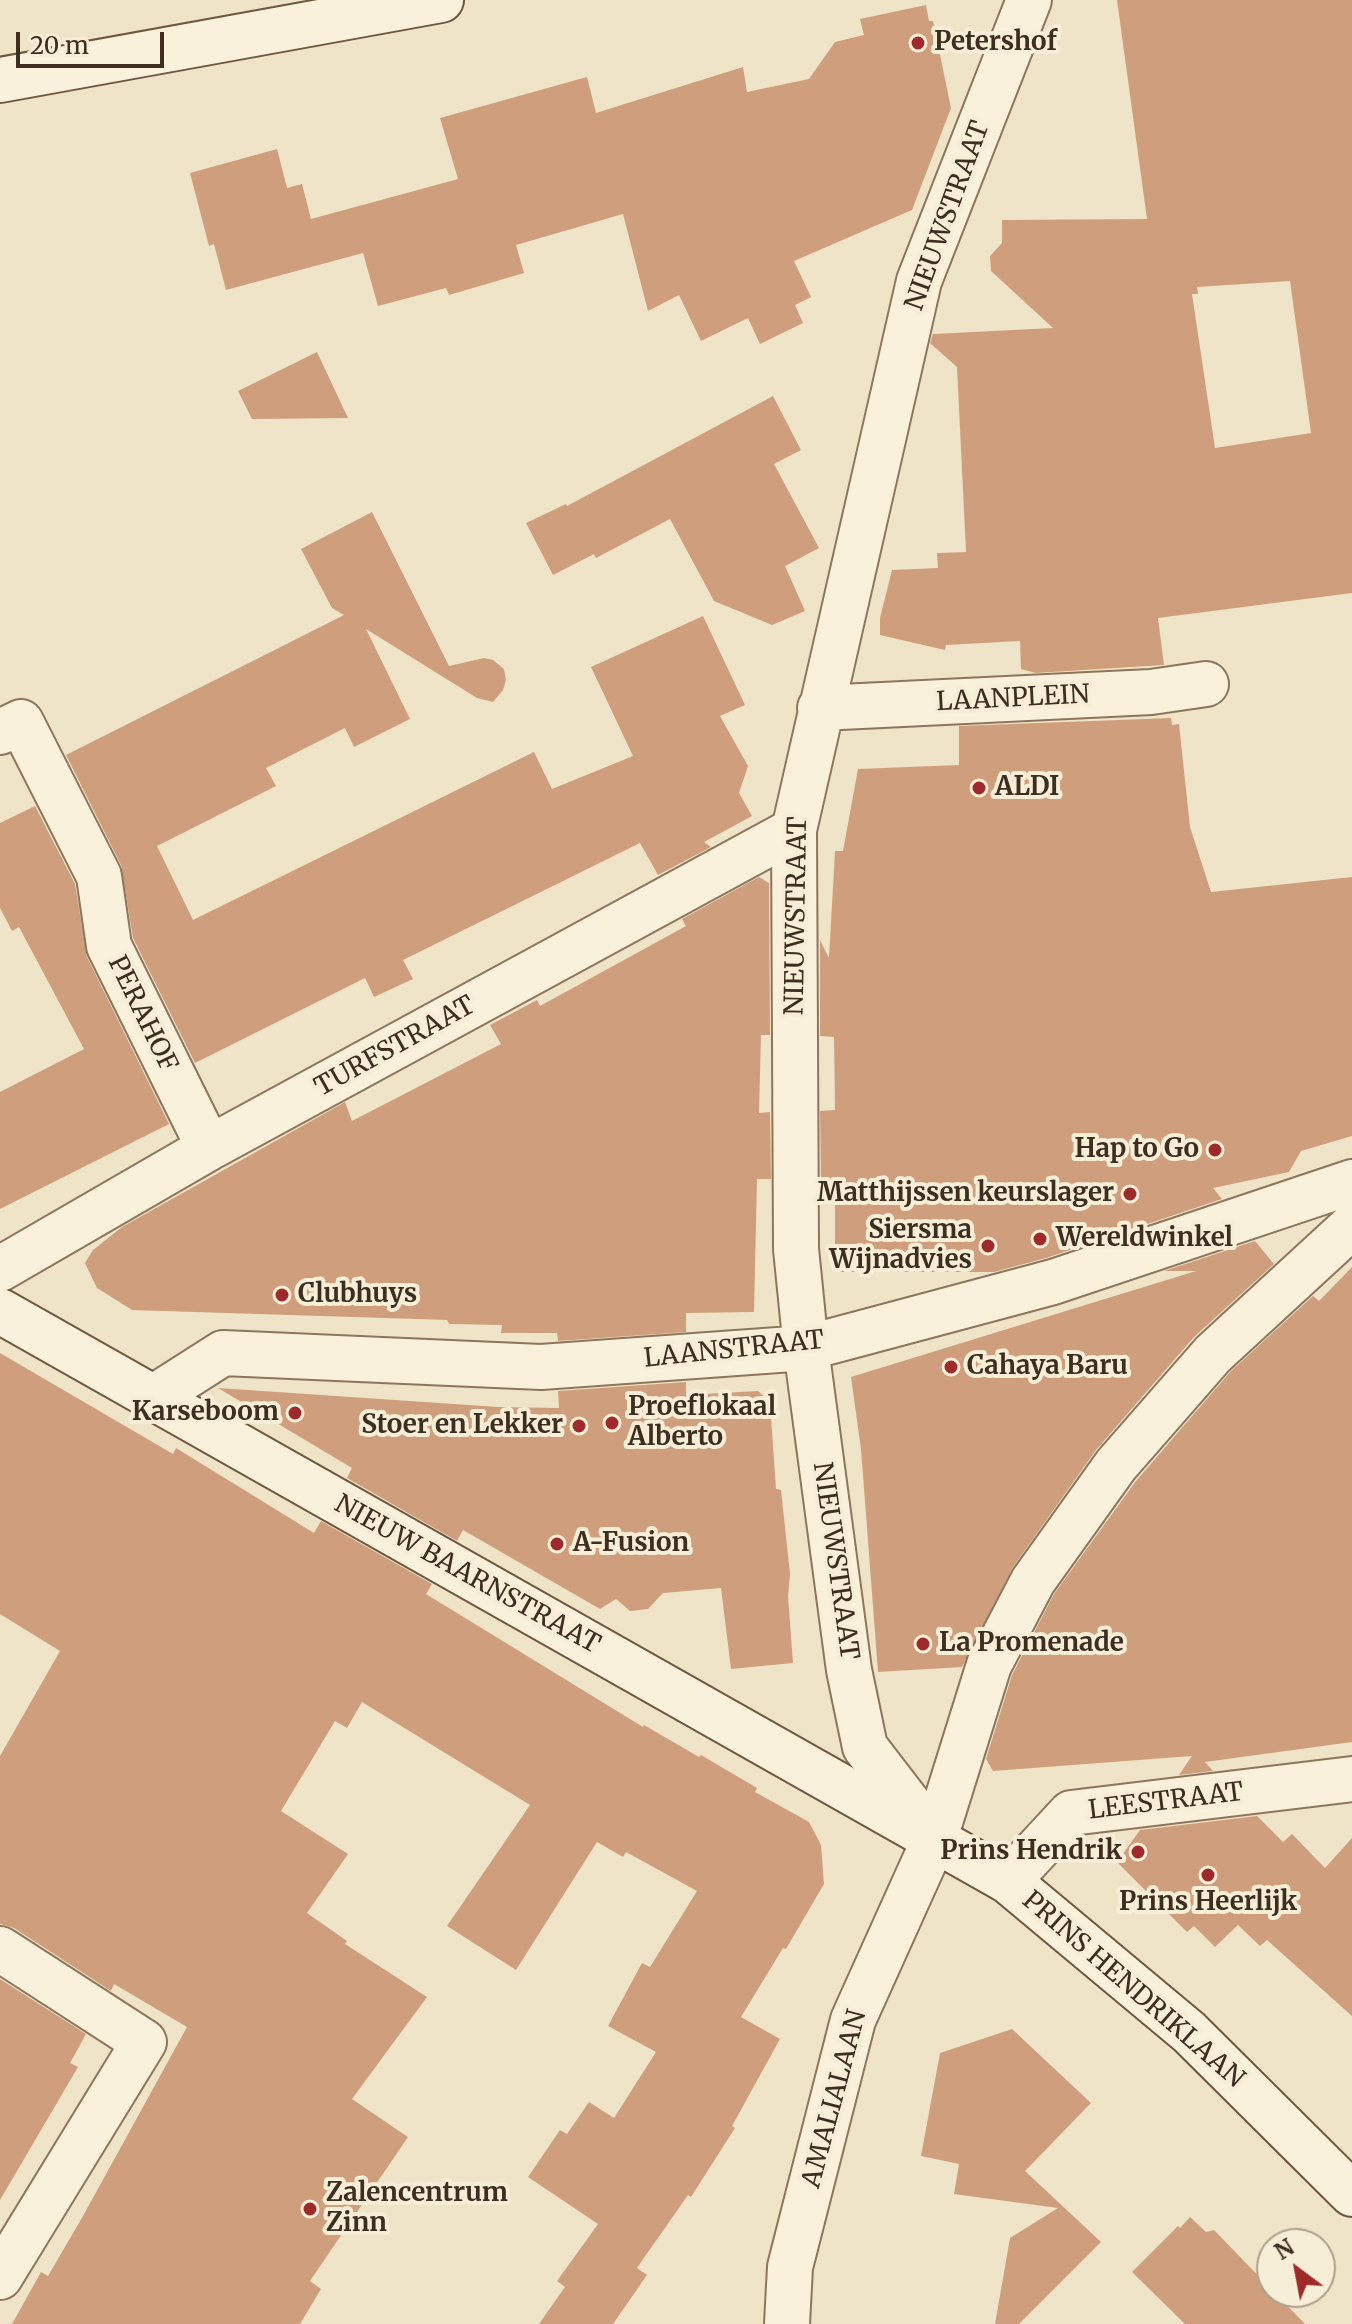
<!DOCTYPE html>
<html>
<head>
<meta charset="utf-8">
<style>
  body { margin:0 }
  #map { position:relative; width:1352px; height:2324px; overflow:hidden; background:#f0e4c8; font-family:Merriweather,serif }
  canvas { display:block }
  .north { position:absolute; left:1256px; top:2228px; width:80px; height:80px; box-sizing:border-box; background:#f7eed8; border:2px solid #ada18e; border-radius:50%; rotate:328deg; font-size:22px; font-weight:700; line-height:32px; text-align:center; color:#3d2e20 }
  .north::after { content:''; display:block; margin:auto; width:28px; height:36px; background:#9e2a2b; clip-path:polygon(50% 0,100% 100%,50% 72%,0 100%) }
  .scale { position:absolute; left:16px; top:32px; width:148px; height:36px; box-sizing:border-box; border:4px solid #3d2e20; border-top:0; padding-left:10px; font-size:24px; line-height:28px; white-space:nowrap; color:#3d2e20; -webkit-text-stroke:6px #f7eed8; paint-order:stroke }
</style>
</head>
<body>
<div id="map">
<canvas width="1352" height="2324"></canvas>
<div class="north">N</div>
<div class="scale">20 m</div>
</div>
<script>
const ctx = document.querySelector('canvas').getContext('2d');
ctx.lineJoin = 'round';
function paint(path, color) { ctx.fillStyle = color; ctx.fill(path, 'evenodd'); }
const shape = rows => new Path2D(rows.map(r => 'M' + r).join(''));
function strokePath(path, color, width, dash) { ctx.strokeStyle = color; ctx.lineWidth = width; ctx.lineCap = dash ? 'butt' : 'round'; ctx.setLineDash(dash || []); ctx.stroke(path); }
function write(font, color, halo, rows, align = 'center') {
  ctx.font = font + ' Merriweather,serif'; ctx.lineWidth = 8; ctx.setLineDash([]); ctx.textBaseline = 'middle'; ctx.strokeStyle = halo; ctx.fillStyle = color; for (const [text, x, y, turn = 0] of rows) {
    ctx.save(); ctx.translate(x, y); ctx.rotate((+turn || 0) * Math.PI / 180); ctx.textAlign = isNaN(turn) ? turn : align; if (halo) ctx.strokeText(text, 0, 0); ctx.fillText(text, 0, 0); ctx.restore();
  }
}
paint(shape([
  [1117,0,1352,0,1352,593,1158,618,1164,665,1036,673,1021,669,1020,641,946,645,945,650,880,635,880,618,892,570,938,568,937,553,966,552,957,367,930,343,933,334,1053,328,991,271,990,256,1002,243,1002,220,1147,219],
  [1290,281,1311,433,1215,448,1192,294,1198,294,1197,287],
  [926,5,929,21,933,21,951,108,912,210,794,261,811,297,795,305,803,323,760,344,748,318,701,341,679,295,648,311,623,214,516,245,524,273,449,295,446,288,378,306,363,253,226,290,214,244,209,246,190,173,277,149,287,188,302,184,311,219,458,179,440,118,587,77,596,113,743,67,747,92,809,79,835,42,864,35,860,19],
  [317,352,348,418,252,419,238,391],
  [773,396,801,450,774,464,819,548,785,566,805,611,772,625,714,601,670,519,596,558,594,554,553,575,526,523,566,504,567,506],
  [372,512,449,666,484,658,493,660,504,669,506,680,503,690,493,702,477,698,366,629,410,719,354,747,345,728,266,768,276,786,157,846,193,920,534,752,552,789,633,756,591,667,703,616,745,705,720,716,748,766,739,793,752,816,704,842,711,847,658,875,640,843,403,960,413,979,374,997,365,978,195,1063,133,938,121,865,66,755,344,615,332,608,301,549],
  [1171,718,1172,725,1179,724,1190,827,1211,892,1352,877,1352,1136,1301,1151,1289,1172,1213,1188,1222,1199,1046,1258,994,1272,835,1272,835,1181,821,1181,820,1111,835,1110,834,1037,820,1036,820,940,829,958,835,851,843,851,858,769,959,765,959,726],
  [35,806,75,884,87,957,169,1124,0,1209,0,1092,84,1049,19,927,12,931,0,908,0,823],
  [759,877,769,883,770,1035,761,1035,759,1113,770,1112,771,1179,757,1179,754,1312,686,1313,686,1332,558,1341,557,1333,501,1333,502,1325,449,1324,447,1320,132,1310,97,1288,85,1263,93,1250,122,1227,345,1102,352,1121,501,1044,490,1025,537,1000,540,1006,686,926,682,919],
  [1255,1241,1274,1264,1194,1337,1096,1450,1013,1567,962,1667,878,1672,861,1449,851,1377,1196,1271,1164,1271],
  [1352,1267,1352,1742,1205,1762,1213,1771,1179,1775,1192,1756,993,1771,986,1759,1012,1675,1054,1594,1136,1481,1231,1371,1313,1296,1319,1301],
  [0,1353,173,1454,176,1448,314,1533,321,1521,432,1584,426,1594,643,1727,644,1725,699,1757,701,1755,757,1788,755,1792,809,1822,821,1845,824,1884,786,1949,783,1948,741,2017,780,2039,732,2126,735,2128,691,2197,688,2195,637,2268,647,2275,613,2324,539,2324,565,2287,557,2281,598,2224,528,2177,560,2130,567,2134,589,2102,614,2118,656,2052,608,2026,642,1963,650,1967,697,1891,626,1852,623,1857,597,1842,516,1970,447,1926,530,1805,362,1702,347,1728,335,1721,281,1811,348,1854,307,1913,347,1941,345,1944,427,1997,352,2099,408,2137,310,2281,321,2289,300,2324,12,2324,41,2272,48,2276,83,2216,187,2027,114,1984,111,1991,14,1928,0,1924,0,1756,60,1651,0,1614],
  [686,1382,686,1395,758,1391,770,1402,776,1489,781,1490,790,1574,788,1596,793,1663,731,1669,721,1588,663,1593,648,1609,630,1611,616,1599,600,1609,463,1530,457,1541,347,1478,352,1468,218,1388,498,1407,559,1408,558,1391],
  [1257,1816,1283,1842,1292,1834,1325,1868,1352,1838,1352,2016,1267,1940,1260,1946,1238,1925,1215,1947,1194,1926,1187,1932,1117,1862,1140,1830],
  [0,1979,86,2034,70,2063,78,2067,0,2200],
  [1012,2029,1091,2103,1025,2171,1101,2242,1019,2324,995,2324,1010,2238,1058,2208,954,2194,959,2164,921,2156,940,2053],
  [1190,2217,1206,2232,1214,2230,1305,2324,1185,2324,1132,2272,1178,2226,1180,2228]
]), '#cf9f7d');
const street = shape([
  [820,708,1151,692,1206,684],
  [0,732,21,722,99,876,109,946,209,1148],
  [0,1269,209,1148,794,830],
  [154,1397,223,1353,541,1367,806,1348,1053,1282,1352,1182],
  [935,1838,865,1747,849,1670,806,1348,796,1249,794,830,919,281,1029,0],
  [1008,1881,1071,1813,1352,1779],
  [0,1949,144,2042,0,2277],
  [787,2324,790,2267,853,2020,935,1838,989,1665,1033,1581,1116,1465,1213,1354,1352,1226]
]);
const secondary = shape([
  [0,80,441,0],
  [0,1311,1008,1881,1189,2032,1352,2194]
]);
strokePath(street, '#8d765c', 48);
strokePath(secondary, '#6f573f', 48);
strokePath(street, '#faf1dc', 44);
strokePath(secondary, '#faf1dc', 44);
for (const [x, y, r, color] of [
  [918,43,8,"#9e2a2b"],
  [979,788,8,"#9e2a2b"],
  [1215,1150,8,"#9e2a2b"],
  [1130,1194,8,"#9e2a2b"],
  [1040,1239,8,"#9e2a2b"],
  [988,1246,8,"#9e2a2b"],
  [282,1295,8,"#9e2a2b"],
  [951,1367,8,"#9e2a2b"],
  [295,1413,8,"#9e2a2b"],
  [612,1423,8,"#9e2a2b"],
  [579,1426,8,"#9e2a2b"],
  [557,1544,8,"#9e2a2b"],
  [923,1644,8,"#9e2a2b"],
  [1138,1852,8,"#9e2a2b"],
  [1208,1875,8,"#9e2a2b"],
  [310,2209,8,"#9e2a2b"]
]) { const dot = new Path2D(); dot.arc(x, y, r, 0, 2 * Math.PI); ctx.fillStyle = color; ctx.fill(dot); strokePath(dot, '#f7eed8', 3); }
write('bold 26px', '#3d2e20', '#f7eed8', [
  ["Petershof",934,43],
  ["ALDI",995,788],
  ["Hap to Go",1199,1150,"right"],
  ["Matthijssen keurslager",1114,1194,"right"],
  ["Siersma",972,1231,"right"],
  ["Wijnadvies",972,1261,"right"],
  ["Wereldwinkel",1056,1239],
  ["Clubhuys",298,1295],
  ["Cahaya Baru",967,1367],
  ["Proeflokaal",628,1408],
  ["Alberto",628,1438],
  ["Karseboom",279,1413,"right"],
  ["Stoer en Lekker",563,1426,"right"],
  ["A-Fusion",573,1544],
  ["La Promenade",939,1644],
  ["Prins Hendrik",1122,1852,"right"],
  ["Prins Heerlijk",1208,1903,"center"],
  ["Zalencentrum",326,2194],
  ["Zinn",326,2224]
], 'left');
write('26px', '#3d2e20', '#f7eed8', [
  ["NIEUWSTRAAT",948,216,-70],
  ["LAANPLEIN",1013,699,-3],
  ["NIEUWSTRAAT",797,916,-89],
  ["PERAHOF",142,1014,64],
  ["TURFSTRAAT",395,1047,-29],
  ["LAANSTRAAT",734,1350,-6],
  ["NIEUWSTRAAT",835,1561,82],
  ["NIEUW BAARNSTRAAT",467,1575,29],
  ["LEESTRAAT",1166,1802,-7],
  ["PRINS HENDRIKLAAN",1133,1990,41],
  ["AMALIALAAN",835,2099,-75]
]);
</script>
</body>
</html>
